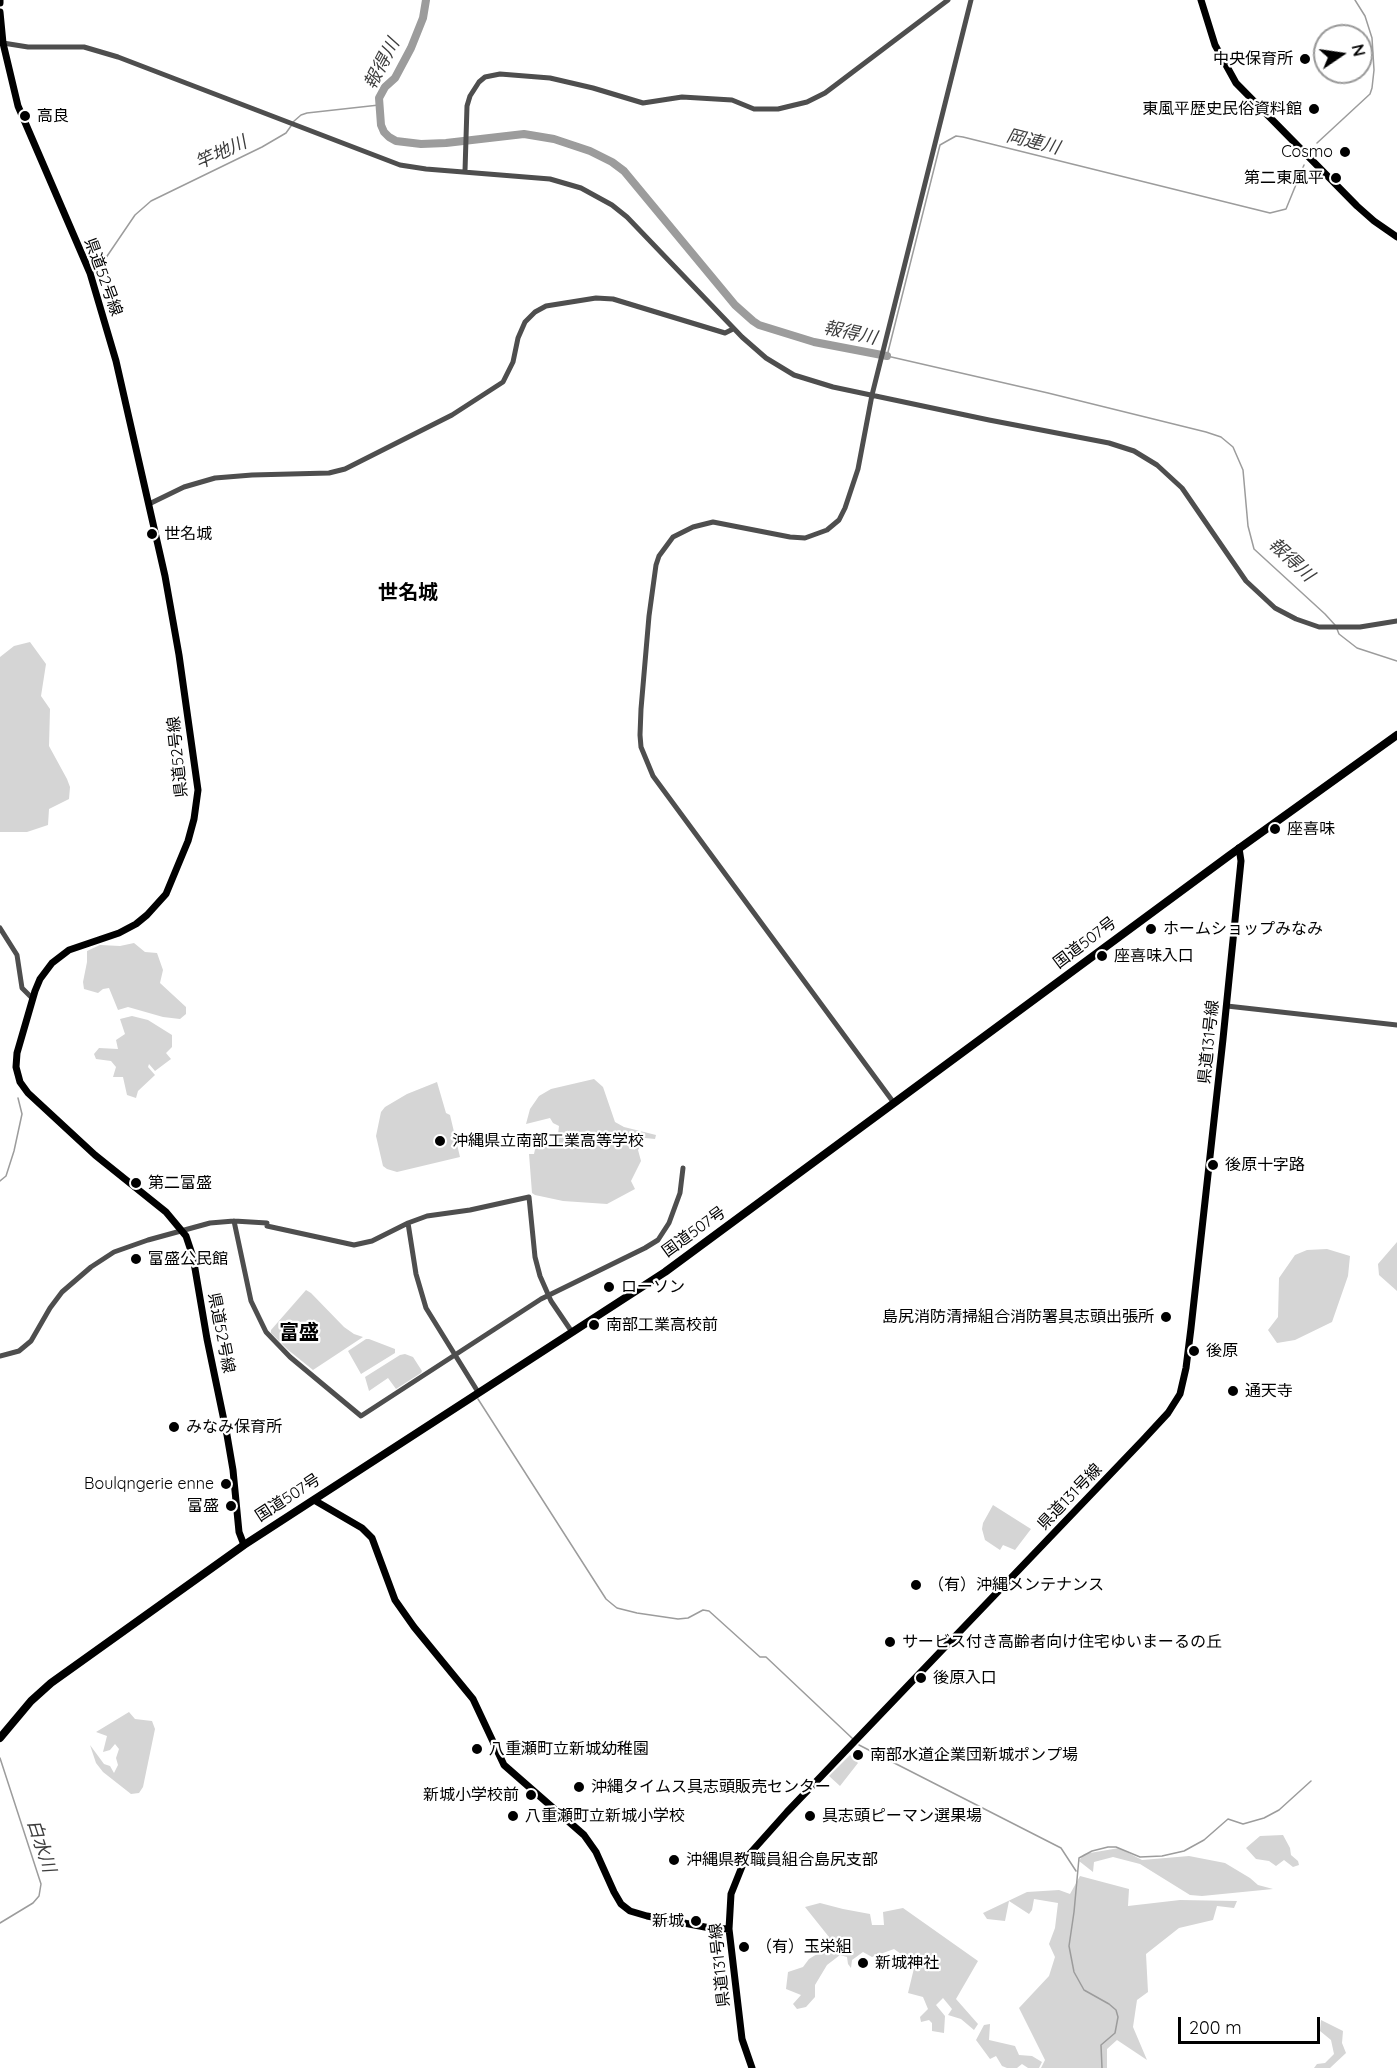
<!DOCTYPE html>
<html>
<head>
<meta charset="utf-8">
<style>
  body { margin:0 }
  #map { position:relative; width:1397px; height:2068px; overflow:hidden; background:#fff; font-family:Quicksand,sans-serif }
  canvas { display:block }
  .north { position:absolute; left:1313px; top:24px; width:60px; height:60px; box-sizing:border-box; background:#fff; border:2px solid #999; border-radius:50%; rotate:77deg; font-size:16px; font-weight:700; line-height:24px; text-align:center; color:#000 }
  .north::after { content:''; display:block; margin:auto; width:21px; height:27px; background:#000; clip-path:polygon(50% 0,100% 100%,50% 72%,0 100%) }
  .scale { position:absolute; left:1178px; top:2017px; width:142px; height:27px; box-sizing:border-box; border:3px solid #000; border-top:0; padding-left:8px; font-size:18px; line-height:21px; white-space:nowrap; color:#000; -webkit-text-stroke:4px #fff; paint-order:stroke }
</style>
</head>
<body>
<div id="map">
<canvas width="1397" height="2068"></canvas>
<div class="north">N</div>
<div class="scale">200 m</div>
</div>
<script>
const ctx = document.querySelector('canvas').getContext('2d');
ctx.lineJoin = 'round';
function paint(path, color) { ctx.fillStyle = color; ctx.fill(path, 'evenodd'); }
const shape = rows => new Path2D(rows.map(r => 'M' + r).join(''));
function strokePath(path, color, width, dash) { ctx.strokeStyle = color; ctx.lineWidth = width; ctx.lineCap = dash ? 'butt' : 'round'; ctx.setLineDash(dash || []); ctx.stroke(path); }
function write(font, color, halo, rows, align = 'center') {
  ctx.font = font + ' Quicksand,"Noto Sans JP",sans-serif'; ctx.lineWidth = 4.5; ctx.setLineDash([]); ctx.textBaseline = 'middle'; ctx.strokeStyle = halo; ctx.fillStyle = color; for (const [text, x, y, turn = 0] of rows) {
    ctx.save(); ctx.translate(x, y); ctx.rotate((+turn || 0) * Math.PI / 180); ctx.textAlign = isNaN(turn) ? turn : align; if (halo) ctx.strokeText(text, 0, 0); ctx.fillText(text, 0, 0); ctx.restore();
  }
}
paint(shape([
  [30,642,46,664,41,696,50,709,49,746,67,779,70,787,69,799,49,809,48,825,27,832,0,832,0,657,14,646],
  [134,943,145,952,157,953,163,970,160,983,186,1007,186,1014,180,1019,163,1017,128,1007,118,1010,109,988,103,989,98,993,84,989,83,982,87,962,87,951,100,945,120,946],
  [132,1016,148,1020,172,1035,172,1047,166,1053,171,1059,155,1071,149,1064,148,1067,155,1075,138,1091,136,1098,127,1095,123,1077,113,1077,116,1067,111,1061,96,1059,94,1054,99,1048,118,1049,116,1040,125,1034,120,1019],
  [594,1079,603,1087,615,1122,624,1127,656,1135,655,1139,645,1138,638,1150,641,1161,631,1181,635,1189,607,1204,563,1201,535,1195,532,1193,529,1154,534,1154,537,1140,545,1138,548,1145,557,1143,559,1126,553,1123,550,1118,526,1124,530,1109,539,1096,551,1089],
  [437,1082,446,1113,450,1115,460,1157,397,1172,387,1169,383,1166,376,1136,381,1112,385,1107,407,1094],
  [1397,1242,1397,1291,1379,1275,1378,1264],
  [1327,1249,1350,1256,1348,1276,1332,1322,1295,1340,1277,1343,1268,1330,1278,1317,1279,1278,1295,1255,1307,1250],
  [306,1290,311,1293,344,1327,354,1334,363,1337,313,1370,287,1349,271,1333,271,1330],
  [366,1339,369,1339,395,1349,395,1353,361,1374,348,1351],
  [405,1354,413,1357,422,1371,421,1373,396,1389,388,1378,369,1391,365,1377,400,1355],
  [993,1505,1031,1529,1015,1550,1003,1545,1000,1550,985,1540,982,1529,983,1523],
  [129,1712,135,1719,152,1721,155,1729,143,1787,139,1793,131,1794,103,1772,96,1763,90,1745,104,1764,110,1766,114,1773,118,1765,116,1758,119,1749,115,1744,110,1750,103,1752,107,1736,96,1732],
  [850,1755,858,1763,840,1786,829,1776],
  [1283,1835,1290,1848,1291,1855,1298,1861,1299,1865,1293,1867,1284,1860,1276,1866,1269,1861,1256,1859,1246,1848,1260,1836],
  [1119,1848,1142,1860,1189,1856,1225,1863,1250,1878,1258,1885,1273,1889,1202,1896,1190,1895,1140,1864,1113,1857,1094,1862,1093,1872,1079,1861,1084,1854],
  [1080,1876,1129,1889,1128,1906,1180,1900,1237,1901,1234,1908,1217,1906,1213,1920,1179,1928,1146,1954,1148,1992,1137,2000,1133,2027,1147,2060,1117,2040,1107,2049,1107,2068,1041,2068,1045,2060,1019,2008,1049,1976,1055,1957,1049,1944,1055,1928,1058,1903,1034,1899,1032,1910,1029,1914,1009,1901,1005,1921,987,1919,983,1913,1027,1892,1059,1890,1070,1894],
  [820,1903,843,1909,870,1914,872,1925,884,1925,883,1912,903,1908,978,1961,956,1999,978,2024,974,2030,961,2019,948,2015,952,2009,943,1998,936,2005,945,2016,944,2033,932,2031,932,2023,929,2020,921,2022,920,2017,928,2009,923,1997,908,1993,915,1964,894,1949,872,1957,863,1952,852,1960,851,1968,848,1964,847,1957,840,1955,827,1965,815,1985,815,1997,806,2007,797,2009,793,2004,801,1995,786,1989,788,1972,803,1967,809,1959,822,1951,829,1937,805,1907],
  [1321,2020,1343,2031,1342,2043,1346,2053,1330,2068,1314,2068,1317,2064,1325,2063,1334,2054,1331,2040,1320,2031],
  [990,2024,989,2040,1015,2046,1019,2055,1032,2056,1042,2062,1039,2068,1028,2068,1022,2064,1017,2068,1007,2068,1002,2066,996,2056,990,2059,976,2040,984,2025]
]), '#d5d5d5');
strokePath(shape([
  [293,122,301,115,307,113,379,105],
  [1317,143,1370,94,1372,88,1374,70,1372,38,1365,16,1355,0],
  [1304,165,1286,209,1270,213,963,137,956,136,947,141,940,145,887,356,1048,393,1206,432,1221,437,1233,447,1243,470,1248,526,1254,549,1325,614,1335,625],
  [99,268,135,215,151,201,262,147,286,133,291,126],
  [1337,629,1339,634,1357,648,1397,661],
  [0,1181,6,1176,14,1151,22,1114,18,1098],
  [478,1399,606,1599,612,1604,617,1608,637,1613,678,1619,688,1618,703,1610,709,1611,760,1657,766,1657,853,1739],
  [859,1745,1061,1848,1076,1871],
  [0,1758,41,1884,39,1896,33,1903,0,1923],
  [1102,2068,1101,2045,1115,2033,1118,2017,1116,2010,1109,2004,1084,1990,1074,1972,1069,1946,1074,1912,1079,1858,1092,1851,1108,1847,1116,1847,1140,1857,1162,1856,1184,1851,1204,1840,1228,1819,1243,1824,1264,1818,1279,1810,1311,1781]
]), '#9c9c9c', 1.5);
strokePath(shape([
  [426,0,423,18,411,48,395,78,385,87,379,98,381,125,384,132,389,137,396,141,421,144,446,143,524,134,554,139,590,151,612,162,624,171,735,305,753,321,759,325,814,342,887,356]
]), '#9c9c9c', 8);
strokePath(shape([
  [3,43,28,47,84,47,118,57,400,165,426,169,550,179,581,188,612,205,627,217,742,337,766,358,794,375,833,387,989,420,1109,443,1134,451,1157,465,1182,488,1246,581,1275,608,1296,619,1319,627,1360,627,1397,621],
  [465,171,467,106,470,96,479,82,485,77,500,74,550,78,593,88,643,103,682,97,732,100,754,109,778,109,807,102,825,93,948,0],
  [149,504,184,487,215,478,252,475,329,473,345,469,452,415,503,382,513,362,518,338,525,322,535,312,546,306,596,298,613,299,725,333,733,329],
  [0,928,17,955,22,988,33,999],
  [1227,1006,1397,1025],
  [894,1103,653,776,641,747,640,735,641,709,649,616,656,565,659,556,673,537,693,527,713,522,790,537,805,538,827,530,839,520,845,508,858,469,872,395,971,0],
  [234,1221,251,1301,266,1332,290,1357,361,1416,541,1299,645,1248,658,1240,669,1223,680,1193,683,1168],
  [408,1223,416,1274,426,1308,478,1392],
  [267,1226,354,1245,372,1241,408,1223,427,1216,470,1210,529,1197,535,1257,540,1276,551,1301,572,1332],
  [0,1356,19,1351,31,1341,50,1308,62,1292,91,1267,114,1252,148,1240,210,1223,234,1221,267,1223]
]), '#4e4e4e', 5);
strokePath(shape([
  [1201,0,1215,45,1236,83,1357,206,1374,221,1397,237],
  [0,3,0,0],
  [0,12,3,43,18,106,90,273,116,361,165,576,179,655,198,790,194,819,188,841,166,894,147,915,136,924,119,933,69,950,52,963,40,979,35,991,17,1053,16,1067,20,1082,28,1093,95,1155,166,1212,186,1236,193,1257,207,1339,227,1435,233,1470,239,1532,244,1545],
  [314,1500,362,1528,372,1538,395,1600,414,1627,473,1699,504,1765,584,1835,596,1852,614,1892,621,1904,630,1911,647,1916,710,1928,729,1929],
  [752,2068,742,2039,729,1929,731,1894,745,1859,787,1812,1143,1440,1168,1413,1180,1394,1186,1368,1191,1328,1223,1039,1241,861,1239,848]
]), '#000', 7);
strokePath(shape([
  [0,1738,31,1701,51,1683,244,1545,665,1272,1230,855,1397,735]
]), '#000', 8);
for (const [x, y, r, color] of [
  [1305,59,6,"#000"],
  [1314,109,6,"#000"],
  [25,116,6,"#000"],
  [1345,152,6,"#000"],
  [1336,178,6,"#000"],
  [152,534,6,"#000"],
  [1275,829,6,"#000"],
  [1151,929,6,"#000"],
  [1102,956,6,"#000"],
  [440,1141,6,"#000"],
  [1213,1165,6,"#000"],
  [136,1183,6,"#000"],
  [136,1259,6,"#000"],
  [609,1287,6,"#000"],
  [1166,1317,6,"#000"],
  [594,1325,6,"#000"],
  [1194,1351,6,"#000"],
  [1233,1391,6,"#000"],
  [174,1427,6,"#000"],
  [226,1484,6,"#000"],
  [231,1506,6,"#000"],
  [916,1585,6,"#000"],
  [890,1642,6,"#000"],
  [921,1678,6,"#000"],
  [477,1749,6,"#000"],
  [858,1755,6,"#000"],
  [579,1787,6,"#000"],
  [531,1795,6,"#000"],
  [513,1816,6,"#000"],
  [810,1816,6,"#000"],
  [674,1860,6,"#000"],
  [696,1921,6,"#000"],
  [744,1947,6,"#000"],
  [863,1963,6,"#000"]
]) { const dot = new Path2D(); dot.arc(x, y, r, 0, 2 * Math.PI); ctx.fillStyle = color; ctx.fill(dot); strokePath(dot, '#fff', 2); }
write('16px', '#000', '#fff', [
  ["中央保育所",1293,59,"right"],
  ["東風平歴史民俗資料館",1302,109,"right"],
  ["高良",37,116],
  ["Cosmo",1333,152,"right"],
  ["第二東風平",1324,178,"right"],
  ["世名城",164,534],
  ["座喜味",1287,829],
  ["ホームショップみなみ",1163,929],
  ["座喜味入口",1114,956],
  ["沖縄県立南部工業高等学校",452,1141],
  ["後原十字路",1225,1165],
  ["第二富盛",148,1183],
  ["富盛公民館",148,1259],
  ["ローソン",621,1287],
  ["島尻消防清掃組合消防署具志頭出張所",1154,1317,"right"],
  ["南部工業高校前",606,1325],
  ["後原",1206,1351],
  ["通天寺",1245,1391],
  ["みなみ保育所",186,1427],
  ["Boulqngerie enne",214,1484,"right"],
  ["富盛",219,1506,"right"],
  ["（有）沖縄メンテナンス",928,1585],
  ["サービス付き高齢者向け住宅ゆいまーるの丘",902,1642],
  ["後原入口",933,1678],
  ["八重瀬町立新城幼稚園",489,1749],
  ["南部水道企業団新城ポンプ場",870,1755],
  ["沖縄タイムス具志頭販売センター",591,1787],
  ["新城小学校前",519,1795,"right"],
  ["八重瀬町立新城小学校",525,1816],
  ["具志頭ピーマン選果場",822,1816],
  ["沖縄県教職員組合島尻支部",686,1860],
  ["新城",684,1921,"right"],
  ["（有）玉栄組",756,1947],
  ["新城神社",875,1963]
], 'left');
write('16px', '#000', '#fff', [
  ["県道52号線",103,277,70],
  ["県道52号線",178,757,-96],
  ["国道507号",1085,943,-37],
  ["県道131号線",1209,1042,-84],
  ["国道507号",694,1232,-36],
  ["県道52号線",221,1333,79],
  ["県道131号線",1070,1497,-46],
  ["国道507号",288,1498,-33],
  ["県道131号線",720,1965,-96]
]);
write('italic 18px', '#3d3d3d', '#fff', [
  ["報得川",382,64,-62],
  ["岡連川",1033,142,14],
  ["竿地川",221,153,-25],
  ["報得川",850,333,12],
  ["報得川",1291,560,43],
  ["白水川",41,1846,72]
]);
write('bold 20px', '#000', '#fff', [
  ["世名城",408,593],
  ["富盛",299,1333]
]);
</script>
</body>
</html>
